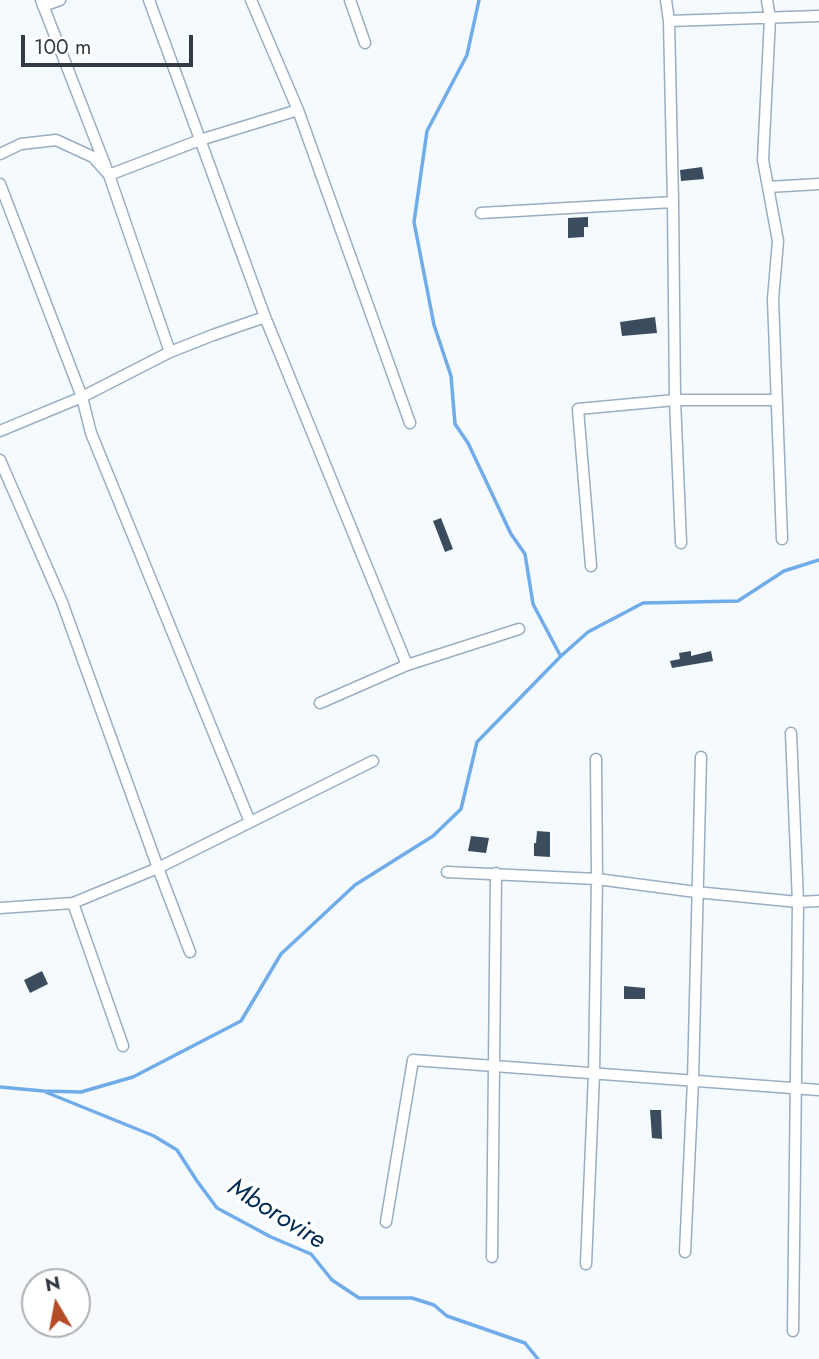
<!DOCTYPE html>
<html>
<head>
<meta charset="utf-8">
<style>
  body { margin:0 }
  #map { position:relative; width:819px; height:1359px; overflow:hidden; background:#f5fafe; font-family:Jost,sans-serif }
  canvas { display:block }
  .north { position:absolute; left:21px; top:1268px; width:70px; height:70px; box-sizing:border-box; background:#fff; border:2px solid #adb0b4; border-radius:50%; rotate:350deg; font-size:19px; font-weight:700; line-height:28px; text-align:center; color:#323a43 }
  .north::after { content:''; display:block; margin:auto; width:24px; height:32px; background:#b44d26; clip-path:polygon(50% 0,100% 100%,50% 72%,0 100%) }
  .scale { position:absolute; left:21px; top:35px; width:172px; height:32px; box-sizing:border-box; border:4px solid #323a43; border-top:0; padding-left:9px; font-size:21px; line-height:24px; white-space:nowrap; color:#323a43; -webkit-text-stroke:5px #fff; paint-order:stroke }
</style>
</head>
<body>
<div id="map">
<canvas width="819" height="1359"></canvas>
<div class="north">N</div>
<div class="scale">100 m</div>
</div>
<script>
const ctx = document.querySelector('canvas').getContext('2d');
ctx.lineJoin = 'round';
const shape = rows => new Path2D(rows.map(r => 'M' + r).join(''));
function strokePath(path, color, width, dash) { ctx.strokeStyle = color; ctx.lineWidth = width; ctx.lineCap = dash ? 'butt' : 'round'; ctx.setLineDash(dash || []); ctx.stroke(path); }
function paint(path, color) { ctx.fillStyle = color; ctx.fill(path, 'evenodd'); }
function write(font, color, halo, rows, align = 'center') {
  ctx.font = font + ' Jost,sans-serif'; ctx.lineWidth = 7; ctx.setLineDash([]); ctx.textBaseline = 'middle'; ctx.strokeStyle = halo; ctx.fillStyle = color; for (const [text, x, y, turn = 0] of rows) {
    ctx.save(); ctx.translate(x, y); ctx.rotate((+turn || 0) * Math.PI / 180); ctx.textAlign = isNaN(turn) ? turn : align; if (halo) ctx.strokeText(text, 0, 0); ctx.fillText(text, 0, 0); ctx.restore();
  }
}
strokePath(shape([
  [479,0,467,55,427,131,414,222,434,325,451,376,455,424,468,443,511,534,525,554,533,604,560,655],
  [0,1087,43,1091,154,1136,177,1150,197,1181,217,1208,271,1237,311,1254,332,1280,359,1298,412,1298,434,1305,447,1316,525,1343,538,1359],
  [43,1091,81,1092,133,1077,241,1021,281,954,355,885,433,836,461,809,477,742,561,656,588,632,643,603,738,601,784,571,819,560]
]), '#6face9', 3.5);
paint(shape([
  [702,167,704,179,681,181,680,170],
  [588,217,588,227,584,227,584,237,568,238,568,218],
  [655,317,657,333,622,336,620,322],
  [441,518,453,549,445,552,433,521],
  [691,651,691,656,711,651,713,661,672,668,670,661,680,659,679,653],
  [537,831,550,832,550,857,534,856,534,843,536,843],
  [471,836,489,838,486,853,468,851],
  [42,971,48,984,30,993,24,980],
  [624,986,645,988,645,999,624,999],
  [650,1110,661,1110,662,1139,652,1138]
]), '#3a4c5e');
const street = shape([
  [41,0,109,175,200,140,298,110],
  [149,0,265,317,407,665],
  [251,0,298,110,410,423],
  [350,0,365,43],
  [666,0,669,21,673,202,675,400,681,543],
  [767,0,770,18,763,160,778,241,773,299,782,539],
  [43,6,60,0],
  [669,21,819,16],
  [0,154,21,144,56,140,93,157,109,175,170,352],
  [0,184,82,397,91,433,250,822],
  [768,187,819,184],
  [481,213,673,202],
  [0,431,82,397,170,352,213,335,265,317],
  [0,460,62,602,158,868,190,952],
  [591,566,578,409,675,400,776,400],
  [320,703,407,665,519,629],
  [791,733,798,902,793,1331],
  [447,872,597,879,696,892,798,902,819,901],
  [73,903,123,1046],
  [0,908,73,903,158,868,373,761],
  [386,1222,413,1060,819,1090],
  [685,1252,693,1081,701,757],
  [492,1257,496,873],
  [586,1264,594,1074,597,879,596,759]
]);
strokePath(street, '#99aec3', 13);
strokePath(street, '#fff', 10);
write('italic 26px', '#002a51', '#fff', [
  ["Mborovire",276,1215,32]
]);
</script>
</body>
</html>
